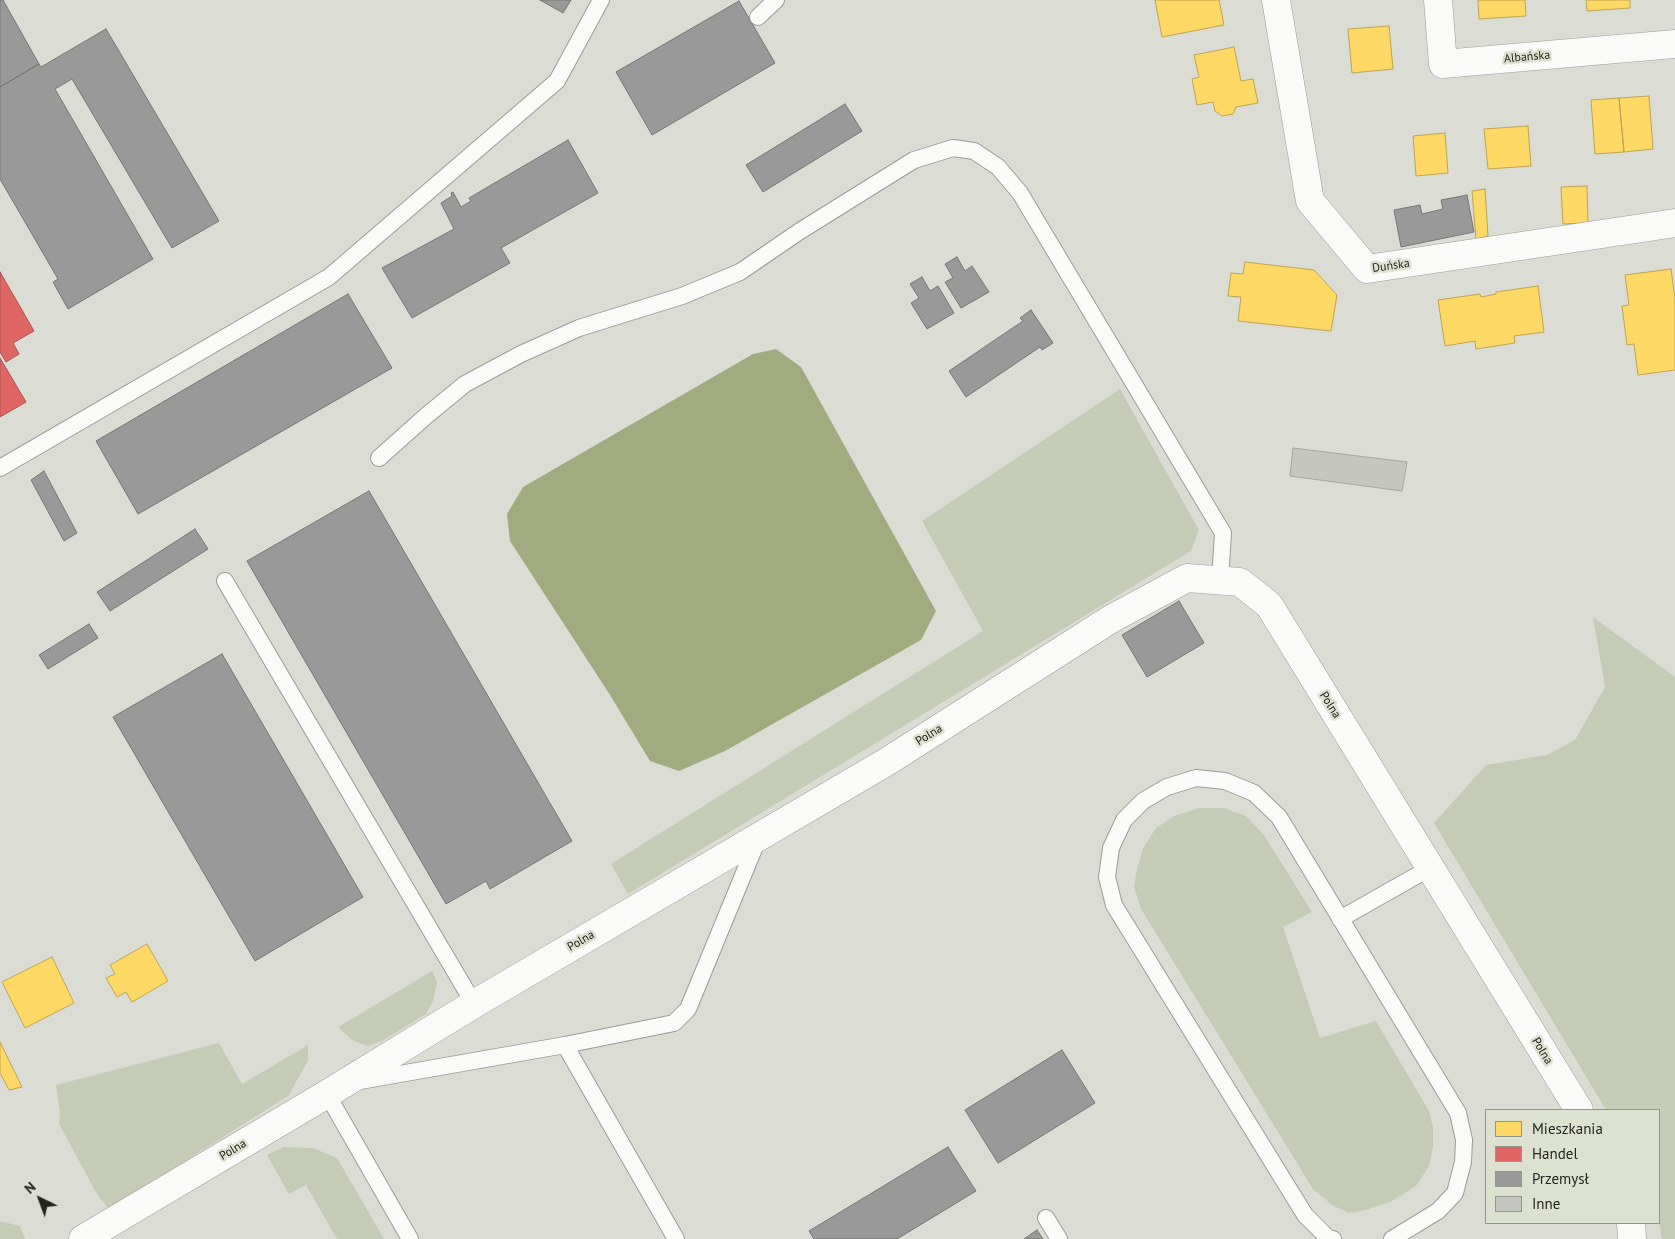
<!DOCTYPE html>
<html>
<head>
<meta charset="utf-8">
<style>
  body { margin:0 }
  #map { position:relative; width:1675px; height:1239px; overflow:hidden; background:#dbddd4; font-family:"PT Sans",sans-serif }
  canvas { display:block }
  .legend { position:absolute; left:1485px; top:1109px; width:175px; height:115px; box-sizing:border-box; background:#dde1d0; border:1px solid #939689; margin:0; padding:6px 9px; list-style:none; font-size:15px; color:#24251f }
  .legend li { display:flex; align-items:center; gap:10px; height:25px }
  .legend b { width:25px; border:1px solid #939689 }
  .north { position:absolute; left:15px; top:1174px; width:50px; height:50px; -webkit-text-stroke:4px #dde1d0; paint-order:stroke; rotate:318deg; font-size:14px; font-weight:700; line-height:20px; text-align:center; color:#24251f }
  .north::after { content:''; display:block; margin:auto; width:18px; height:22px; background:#24251f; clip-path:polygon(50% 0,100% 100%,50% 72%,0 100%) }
</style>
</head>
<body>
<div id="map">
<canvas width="1675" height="1239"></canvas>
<ul class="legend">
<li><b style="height:14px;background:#ffd966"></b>Mieszkania</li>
<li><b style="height:14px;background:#e06666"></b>Handel</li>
<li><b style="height:14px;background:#999"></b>Przemysł</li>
<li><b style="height:14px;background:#c5c6bf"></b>Inne</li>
</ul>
<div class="north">N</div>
</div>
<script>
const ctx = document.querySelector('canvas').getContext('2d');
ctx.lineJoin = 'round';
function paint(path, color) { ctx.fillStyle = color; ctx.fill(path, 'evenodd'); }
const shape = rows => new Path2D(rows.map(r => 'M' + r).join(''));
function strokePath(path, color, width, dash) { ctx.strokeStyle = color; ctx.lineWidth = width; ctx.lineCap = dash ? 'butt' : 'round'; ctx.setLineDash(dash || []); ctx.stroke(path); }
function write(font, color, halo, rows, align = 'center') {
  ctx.font = font + ' "PT Sans",sans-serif'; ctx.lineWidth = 5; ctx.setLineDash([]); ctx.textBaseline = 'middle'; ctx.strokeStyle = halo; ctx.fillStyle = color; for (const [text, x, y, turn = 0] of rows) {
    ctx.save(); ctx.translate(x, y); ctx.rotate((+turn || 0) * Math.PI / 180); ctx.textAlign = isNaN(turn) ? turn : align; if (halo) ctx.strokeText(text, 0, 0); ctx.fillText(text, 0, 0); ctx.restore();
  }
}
paint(shape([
  [1120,389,1199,530,1191,551,628,894,611,864,983,631,922,521],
  [1593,617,1675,677,1675,1239,1662,1239,1659,1220,1659,1110,1606,1110,1434,823,1486,765,1547,755,1575,740,1605,687],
  [1199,808,1224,808,1246,816,1264,835,1312,912,1283,927,1320,1038,1376,1021,1429,1111,1433,1127,1433,1147,1429,1166,1416,1186,1392,1201,1366,1210,1349,1213,1332,1205,1313,1189,1141,909,1134,887,1137,869,1143,848,1156,828,1174,816],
  [432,971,437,982,433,1001,426,1014,382,1041,367,1046,352,1040,338,1027],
  [219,1043,242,1084,308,1045,308,1061,288,1096,109,1209,98,1196,59,1124,60,1113,56,1085],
  [283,1147,313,1148,337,1158,384,1239,337,1239,306,1185,289,1194,267,1155],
  [0,1221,20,1226,25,1239,0,1239]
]), '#c6cbb5');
paint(shape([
  [776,349,801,367,936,611,921,640,725,751,679,771,650,761,610,695,510,541,507,514,523,487,753,354]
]), '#a2aa80');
const homes = shape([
  [1155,0,1219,0,1224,25,1162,37,1155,0],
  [1478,0,1525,0,1526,16,1479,19,1478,0],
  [1586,0,1630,0,1630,8,1587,11,1586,0],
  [1389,26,1393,69,1352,73,1348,29,1389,26],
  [1234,47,1241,81,1253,79,1258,103,1236,107,1233,114,1222,116,1215,111,1213,102,1197,105,1192,79,1199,77,1194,55,1234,47],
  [1649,96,1653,149,1624,152,1619,98,1649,96],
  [1619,98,1624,152,1595,154,1591,100,1619,98],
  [1528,126,1531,166,1488,169,1484,129,1528,126],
  [1445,133,1448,173,1416,176,1413,136,1445,133],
  [1587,186,1588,223,1563,224,1561,187,1587,186],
  [1485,189,1488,236,1476,239,1472,191,1485,189],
  [1245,262,1314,270,1337,295,1331,331,1238,321,1241,297,1228,296,1231,273,1243,274,1245,262],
  [1671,269,1675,299,1675,370,1638,375,1634,344,1627,345,1622,306,1629,305,1625,275,1671,269],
  [1538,286,1544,332,1514,336,1515,343,1476,349,1475,341,1445,346,1438,300,1480,294,1481,297,1496,294,1496,292,1538,286],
  [147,944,168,981,132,1002,126,992,117,997,106,978,115,974,110,965,147,944],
  [52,957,74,1003,25,1028,2,982,52,957],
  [0,1042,22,1087,9,1090,0,1073,0,1042]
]);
paint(homes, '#ffd966');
strokePath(homes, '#bda351', 1);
const shops = shape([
  [0,272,34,331,13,343,19,354,6,362,0,352,0,272],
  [0,358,26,402,0,417,0,358]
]);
paint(shops, '#e06666');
strokePath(shops, '#a85251', 1);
const industry = shape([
  [0,0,3,0,39,64,0,87,0,0],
  [540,0,571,0,563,13,540,0],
  [739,1,775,63,652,135,616,72,739,1],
  [106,29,219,221,172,248,72,79,55,89,153,259,68,309,53,282,58,279,0,179,0,87,39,64,41,67,106,29],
  [845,104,862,131,763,192,746,165,845,104],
  [568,140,598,193,501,248,510,263,412,318,382,268,454,229,441,203,452,196,451,193,453,192,461,207,471,201,469,198,568,140],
  [1467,195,1474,232,1401,247,1394,210,1420,205,1422,214,1443,209,1441,200,1467,195],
  [957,257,965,271,972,266,989,292,961,308,945,282,953,278,945,264,957,257],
  [922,277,930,291,938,286,954,313,927,329,911,303,919,298,910,284,922,277],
  [348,294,392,368,138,514,96,441,348,294],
  [1031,310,1053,343,1042,350,1040,347,966,397,949,371,1023,321,1020,318,1031,310],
  [44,471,77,533,64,541,31,480,44,471],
  [369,491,572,841,490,889,486,881,446,904,247,561,369,491],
  [195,529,208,549,110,611,97,592,195,529],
  [1179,601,1204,643,1147,677,1122,635,1179,601],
  [89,624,98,638,48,669,39,655,89,624],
  [222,654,363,897,255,961,113,717,222,654],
  [1062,1050,1095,1103,998,1163,965,1110,1062,1050],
  [948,1147,976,1191,897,1239,814,1239,809,1231,948,1147],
  [1037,1230,1043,1239,1024,1239,1037,1230]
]);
paint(industry, '#999');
strokePath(industry, '#767674', 1);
const building = shape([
  [1293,448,1407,462,1402,491,1290,476,1293,448]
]);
paint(building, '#c5c6bf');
strokePath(building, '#a5a79f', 1);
const service = shape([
  [758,17,776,0],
  [379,458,426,416,465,384,521,354,579,328,682,296,740,272,800,231,914,160,953,148,974,151,998,167,1020,193,1223,533,1220,580],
  [0,468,329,277,557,81,601,0],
  [225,581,474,1004],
  [1340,919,1430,868],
  [360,1081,565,1045],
  [327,1094,410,1239],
  [1046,1218,1059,1239],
  [676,1239,565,1045,674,1023,688,1009,758,839],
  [1333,1239,1328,1238,1305,1215,1114,905,1107,877,1111,848,1124,820,1143,801,1167,787,1196,778,1225,781,1254,793,1279,817,1458,1113,1464,1140,1463,1162,1455,1193,1438,1211,1392,1239]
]);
const minor = shape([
  [1276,0,1310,201,1367,269,1675,223],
  [1438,0,1443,64,1675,44],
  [1631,1223,1632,1239],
  [83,1239,327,1094,474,1004,888,761,1111,619,1187,578,1240,582,1269,605,1579,1110]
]);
strokePath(service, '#9b9c95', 18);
strokePath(minor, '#9b9c95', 29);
strokePath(service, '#fafaf9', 16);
strokePath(minor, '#fafaf9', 28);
write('12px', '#24251f', '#dde1d0', [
  ["Albańska",1527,57,-5],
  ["Duńska",1391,266,-8],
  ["Polna",1330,705,58],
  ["Polna",929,735,-32],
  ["Polna",581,941,-30],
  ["Polna",1542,1051,59],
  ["Polna",233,1150,-31]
]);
</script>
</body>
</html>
